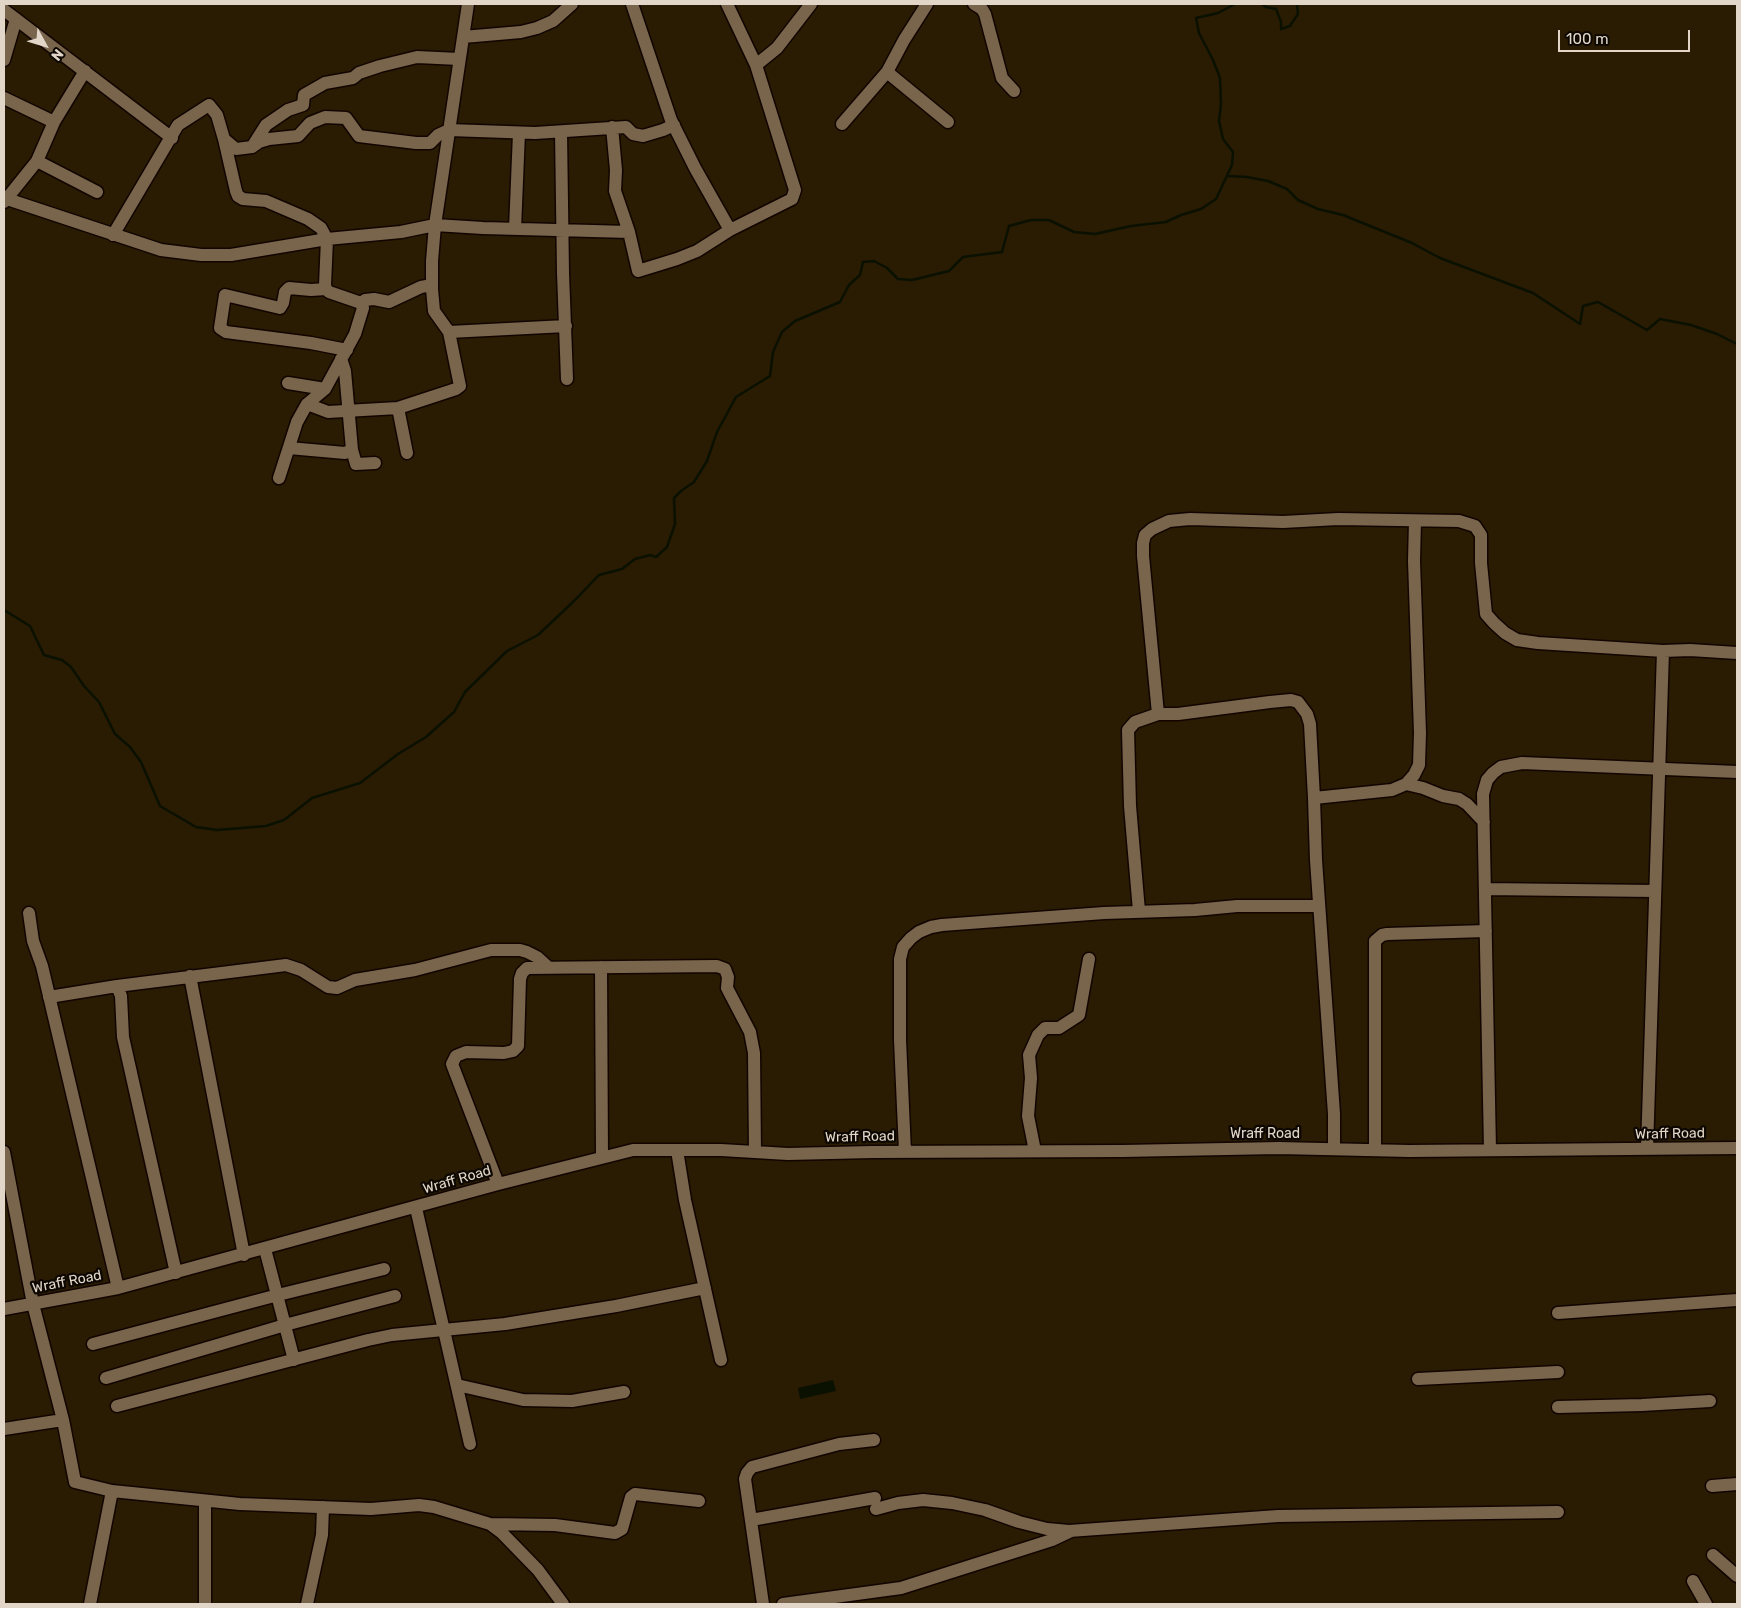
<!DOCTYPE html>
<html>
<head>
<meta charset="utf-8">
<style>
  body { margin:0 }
  #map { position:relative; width:1741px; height:1608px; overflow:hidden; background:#2a1b03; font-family:Rubik,sans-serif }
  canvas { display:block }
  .frame { position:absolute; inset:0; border:5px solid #e1d6c8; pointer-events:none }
  .north { position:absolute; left:20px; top:20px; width:50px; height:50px; -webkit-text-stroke:4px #0d0701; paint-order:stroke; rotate:129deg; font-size:14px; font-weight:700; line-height:20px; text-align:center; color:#e1d6c8 }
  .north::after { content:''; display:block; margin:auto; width:18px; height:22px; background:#e1d6c8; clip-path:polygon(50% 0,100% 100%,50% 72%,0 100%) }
  .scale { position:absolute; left:1558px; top:30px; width:132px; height:22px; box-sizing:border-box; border:2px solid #e1d6c8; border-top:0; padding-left:6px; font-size:15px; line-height:18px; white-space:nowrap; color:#e1d6c8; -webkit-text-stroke:4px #0d0701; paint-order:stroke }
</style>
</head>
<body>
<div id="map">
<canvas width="1741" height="1608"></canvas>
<div class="frame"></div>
<div class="north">N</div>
<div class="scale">100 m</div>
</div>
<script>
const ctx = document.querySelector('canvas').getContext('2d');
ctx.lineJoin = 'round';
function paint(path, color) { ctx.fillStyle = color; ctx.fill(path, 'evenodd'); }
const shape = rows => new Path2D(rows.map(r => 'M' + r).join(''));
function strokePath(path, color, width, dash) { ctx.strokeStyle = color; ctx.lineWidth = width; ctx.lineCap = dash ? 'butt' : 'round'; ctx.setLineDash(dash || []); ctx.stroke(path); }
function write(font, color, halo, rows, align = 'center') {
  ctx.font = font + ' Rubik,sans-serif'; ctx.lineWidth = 4.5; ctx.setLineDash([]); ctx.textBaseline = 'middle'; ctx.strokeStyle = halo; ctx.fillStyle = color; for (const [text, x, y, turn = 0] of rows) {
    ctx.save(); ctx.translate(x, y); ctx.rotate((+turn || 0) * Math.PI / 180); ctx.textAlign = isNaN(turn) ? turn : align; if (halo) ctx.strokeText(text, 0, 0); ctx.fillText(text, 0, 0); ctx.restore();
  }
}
paint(shape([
  [833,1380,836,1391,800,1399,798,1388]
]), '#0b1100');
strokePath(shape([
  [1262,4,1266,7,1276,9,1281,22,1281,29,1290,26,1298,14,1297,4],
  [1228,176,1247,177,1268,181,1287,189,1298,200,1318,209,1343,215,1412,243,1440,258,1533,293,1580,324,1583,306,1598,302,1647,330,1660,319,1691,325,1717,334,1737,344],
  [4,610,30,626,44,655,62,660,71,667,84,686,99,702,115,734,130,747,141,762,160,806,196,827,217,830,266,826,284,820,312,798,360,783,398,754,426,737,454,712,465,692,507,651,538,635,575,600,599,575,622,569,635,559,650,555,656,557,667,547,675,524,674,498,681,491,694,482,707,461,717,432,736,397,770,376,773,352,782,332,795,321,840,302,849,285,860,275,863,262,874,261,887,268,898,279,912,280,949,271,963,257,1002,252,1009,226,1031,220,1049,220,1074,232,1095,234,1131,226,1166,222,1181,215,1201,209,1216,199,1232,165,1233,152,1223,139,1219,121,1221,104,1220,78,1213,60,1199,33,1196,18,1218,13,1235,4]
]), '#0b1100', 2.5);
const minor = shape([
  [632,4,671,120,695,168,730,230],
  [974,4,982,9,985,14,1002,78,1014,91],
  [4,10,172,138],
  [463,37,521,32,537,28,553,21,572,4],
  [4,60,16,19],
  [756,65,777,48,811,4],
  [887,72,948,122],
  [4,98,54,122],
  [842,124,887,72,904,40,927,4],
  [612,127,616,170,615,191,629,232,638,271,677,259,697,251,730,230,792,199,795,190,756,65,727,4],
  [561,132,563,273,567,379],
  [224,139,236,191,238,196,243,199,266,201,308,219,321,228,327,239,325,285,326,289,329,292,361,303,365,300,374,299,389,302,421,287,432,285],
  [252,147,266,125,288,110,303,105,304,95,325,83,353,78,359,73,380,66,417,57,459,59],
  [37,161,97,192],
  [7,199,161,250,201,255,231,255,327,239,401,232,435,225,483,228,629,232],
  [4,202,37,161,54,122,85,71],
  [515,229,519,133],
  [113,235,178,125,209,105,217,115,224,139,236,149,252,147,259,142,269,139,298,136,310,123,325,117,346,118,359,136,416,143,430,143,438,135,449,130,535,133,626,127,633,134,643,136,663,130,674,125],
  [326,289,311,290,289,288,285,292,283,303,280,308,225,295,220,328,226,332,311,343,347,350],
  [449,332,566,326],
  [288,383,325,389],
  [307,404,328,412,398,408,456,389,460,386,449,332,434,311,432,289,432,261,435,225,468,4],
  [398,408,407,453],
  [289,448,345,453,352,450,345,371,341,359],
  [352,450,356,464,375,463],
  [279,478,297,422,307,404,325,389,355,334,363,308,361,303],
  [1406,784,1423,788,1443,796,1459,799,1467,804,1484,822],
  [1314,798,1310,724,1307,714,1298,702,1291,700,1270,702,1178,714,1158,714,1143,556,1143,543,1145,535,1152,529,1169,521,1190,519,1283,522,1338,519,1459,521,1475,526,1481,535,1481,563,1486,614,1494,623,1505,633,1517,640,1538,643,1663,651,1690,650,1737,653],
  [1485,889,1655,891],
  [1139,911,1130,806,1128,730,1135,722,1158,714],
  [29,913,33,941,42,966,118,1288],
  [601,967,602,1157],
  [190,976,244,1255],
  [117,986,121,996,123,1037,176,1273],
  [49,997,117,986,286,965,301,970,328,987,337,988,355,980,415,970,491,950,520,950,527,952,537,957,549,968],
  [1334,1149,1334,1114,1316,860,1314,798,1392,790,1406,784,1414,775,1419,765,1420,733,1414,561,1415,521],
  [1647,1149,1663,651],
  [677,1150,685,1200,721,1360],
  [1375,1150,1375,941,1382,935,1387,934,1486,931],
  [1490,1150,1483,794,1487,780,1493,773,1501,767,1522,763,1737,772],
  [1035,1151,1028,1116,1031,1078,1029,1055,1038,1035,1045,1028,1059,1028,1079,1015,1089,959],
  [4,1152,33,1304,63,1420,75,1482,112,1491,240,1504,371,1509,419,1505,434,1507,490,1524,502,1533,538,1570,563,1604],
  [905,1152,900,1040,900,959,903,947,911,938,919,932,931,927,942,925,1104,913,1195,910,1237,906,1319,906],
  [498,1184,452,1064,456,1056,466,1052,504,1053,513,1051,518,1046,520,979,522,973,527,968,717,966,725,969,728,977,727,988,750,1032,754,1053,755,1152],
  [416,1208,470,1444],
  [265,1249,294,1360],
  [4,1309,118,1288,498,1184,633,1150,721,1150,788,1154,872,1152,1122,1151,1279,1148,1409,1151,1737,1148],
  [1558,1313,1737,1300],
  [93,1344,278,1295,384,1269],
  [106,1378,285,1325,395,1296],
  [1418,1379,1558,1372],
  [457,1385,523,1400,572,1401,624,1392],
  [117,1406,368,1340,392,1335,505,1324,616,1306,705,1288],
  [1558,1407,1642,1405,1710,1401],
  [4,1429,63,1420],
  [1712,1486,1737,1484],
  [205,1501,205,1604],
  [876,1509,898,1503,923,1500,952,1503,985,1510,1019,1522,1047,1529,1069,1531,1278,1516,1558,1512],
  [751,1520,875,1498],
  [490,1524,555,1525,615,1533,622,1529,631,1497,635,1494,699,1501],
  [1713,1555,1737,1576],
  [1693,1581,1706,1604],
  [90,1604,112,1491],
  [307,1604,322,1535,323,1507],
  [763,1604,745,1479,747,1473,752,1467,839,1444,874,1440],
  [783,1604,901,1588,1052,1540,1071,1531]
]);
strokePath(minor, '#120500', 15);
strokePath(minor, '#78654b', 12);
write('14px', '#e1d6c8', '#0d0701', [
  ["Wraff Road",1265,1134],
  ["Wraff Road",1670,1134,-1],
  ["Wraff Road",860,1137,-1],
  ["Wraff Road",457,1180,-16],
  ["Wraff Road",67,1282,-11]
]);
</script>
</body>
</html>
